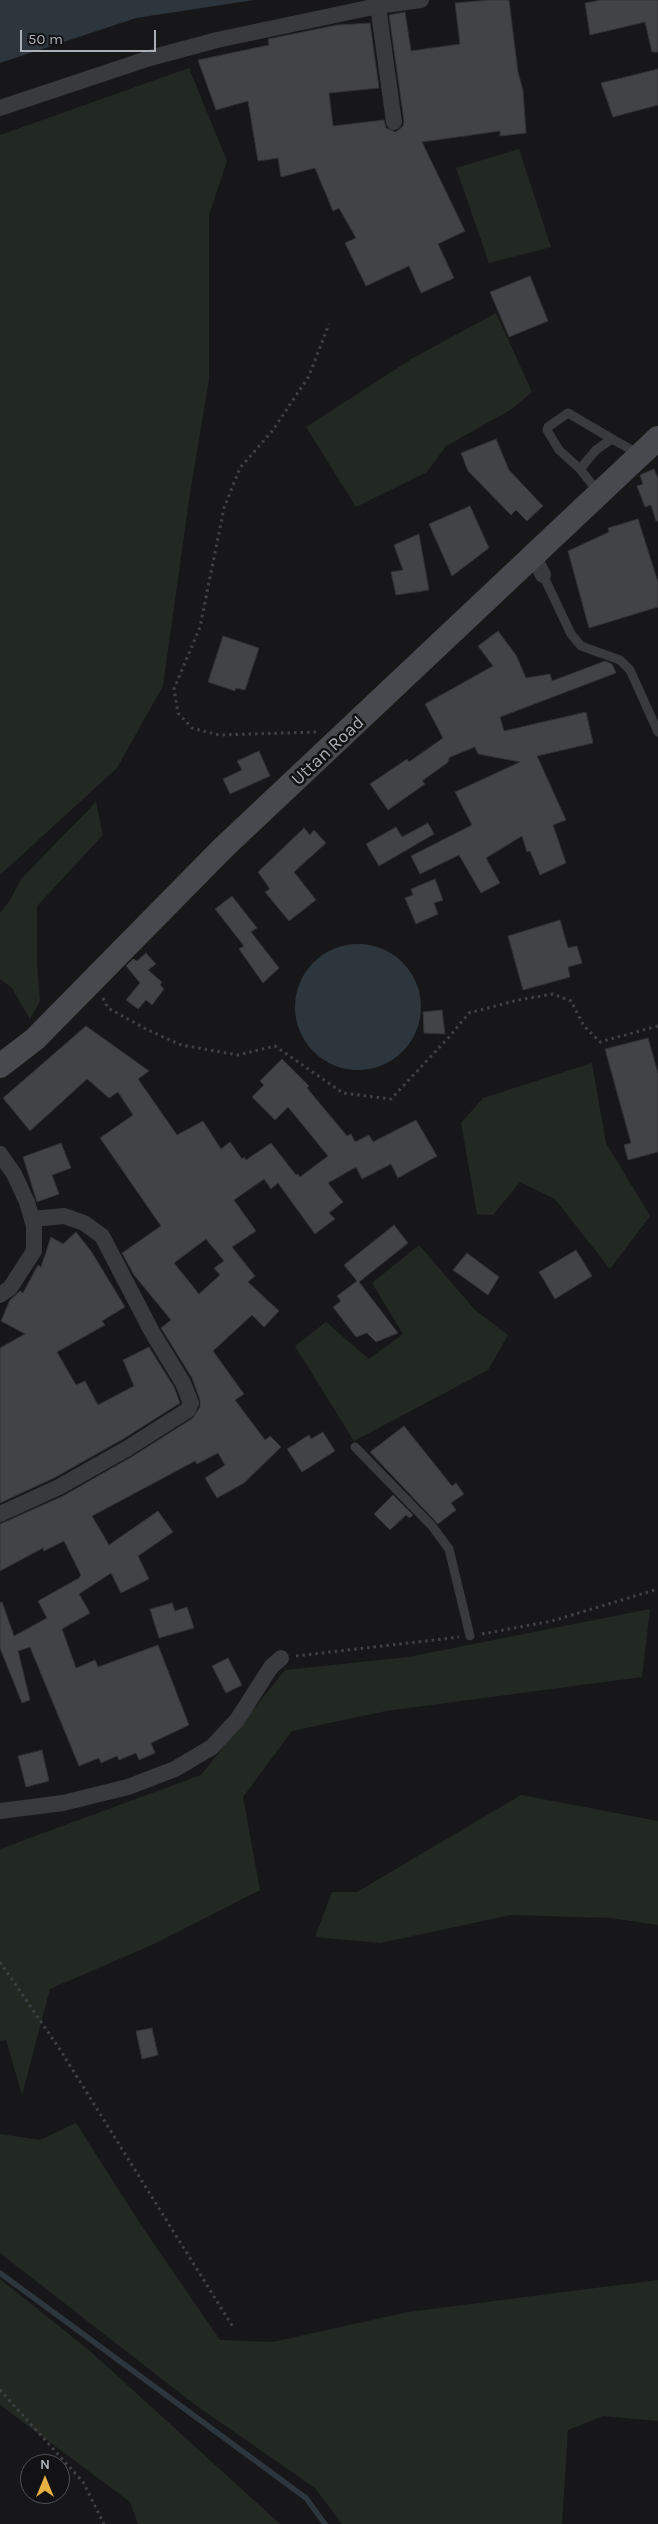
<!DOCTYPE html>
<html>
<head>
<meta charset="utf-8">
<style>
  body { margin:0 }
  #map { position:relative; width:658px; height:2524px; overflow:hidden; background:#171719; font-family:Karla,sans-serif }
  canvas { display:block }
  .north { position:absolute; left:20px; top:2454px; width:50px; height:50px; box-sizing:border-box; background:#121214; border:1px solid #4f5156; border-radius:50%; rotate:0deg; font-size:14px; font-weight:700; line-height:20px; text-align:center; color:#aaafb8 }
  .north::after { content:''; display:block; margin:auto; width:18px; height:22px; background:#e8b041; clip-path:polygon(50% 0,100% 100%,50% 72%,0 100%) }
  .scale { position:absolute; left:20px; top:30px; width:136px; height:22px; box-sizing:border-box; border:2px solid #aaafb8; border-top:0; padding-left:6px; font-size:15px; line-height:18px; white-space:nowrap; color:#aaafb8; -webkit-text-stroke:4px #121214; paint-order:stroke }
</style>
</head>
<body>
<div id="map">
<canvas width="658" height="2524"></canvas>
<div class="north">N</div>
<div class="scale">50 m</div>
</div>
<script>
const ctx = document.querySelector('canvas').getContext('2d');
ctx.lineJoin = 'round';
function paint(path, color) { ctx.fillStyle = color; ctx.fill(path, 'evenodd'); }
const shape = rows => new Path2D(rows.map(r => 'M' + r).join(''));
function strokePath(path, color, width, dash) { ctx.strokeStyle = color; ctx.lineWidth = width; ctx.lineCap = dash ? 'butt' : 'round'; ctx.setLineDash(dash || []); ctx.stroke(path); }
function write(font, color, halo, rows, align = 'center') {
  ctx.font = font + ' Karla,sans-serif'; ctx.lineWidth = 5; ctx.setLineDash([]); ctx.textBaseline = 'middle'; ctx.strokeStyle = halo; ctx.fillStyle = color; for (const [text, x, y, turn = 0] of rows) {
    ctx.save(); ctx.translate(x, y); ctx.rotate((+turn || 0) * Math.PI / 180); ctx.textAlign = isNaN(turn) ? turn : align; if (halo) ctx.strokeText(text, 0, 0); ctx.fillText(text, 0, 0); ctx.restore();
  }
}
paint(shape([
  [189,68,227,161,209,215,209,380,189,500,163,686,117,768,0,875,0,135],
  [519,149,551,247,489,263,456,168],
  [496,313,532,392,512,409,446,446,427,472,356,507,306,427,413,358],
  [96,802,103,835,37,906,37,964,40,1001,30,1019,12,988,0,979,0,913,9,902,21,879],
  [592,1063,606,1143,650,1216,610,1269,555,1199,520,1182,493,1215,477,1214,461,1123,483,1098],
  [419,1245,475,1310,508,1335,488,1370,354,1441,295,1346,326,1322,369,1359,403,1334,372,1283],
  [650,1609,642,1677,386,1711,292,1731,243,1797,260,1890,154,1944,50,1989,22,2095,6,2040,0,2041,0,1849,201,1775,285,1670,408,1657],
  [521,1795,658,1821,658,1925,611,1918,511,1915,380,1943,315,1937,332,1892,357,1892],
  [76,2123,141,2225,220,2340,273,2342,408,2312,658,2280,658,2421,603,2416,568,2430,562,2524,342,2524,315,2488,194,2404,0,2253,0,2134,40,2140],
  [0,2279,90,2351,280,2524,138,2524,130,2502,0,2405]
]), '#222923');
paint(shape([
  [0,0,254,0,136,18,0,63],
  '295 1007a63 63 0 1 1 126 0a63 63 0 1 1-126 0Z'
]), '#2e363d');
strokePath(shape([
  [0,2273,306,2498,325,2524]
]), '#2e363d', 5.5);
const building = shape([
  [490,0,509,0,518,72,523,91,526,133,500,136,500,131,422,142,465,231,438,244,454,278,421,293,409,266,366,286,345,243,356,238,339,208,333,211,315,168,281,177,278,158,258,161,248,101,216,110,198,60,269,45,268,39,337,25,370,23,379,88,329,93,333,126,384,120,386,128,396,132,403,126,404,121,389,15,405,12,411,51,460,44,455,3,490,0],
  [601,0,658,0,658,52,652,52,645,22,590,35,585,3,601,0],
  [658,69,658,105,613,117,601,83,658,69],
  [530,276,548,321,509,337,490,292,530,276],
  [496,439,509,470,543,506,527,521,516,510,511,515,468,471,461,453,496,439],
  [654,469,658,478,658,521,656,521,651,505,645,507,637,486,643,484,640,475,654,469],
  [470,506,489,548,452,576,429,524,470,506],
  [638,519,658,582,658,607,589,628,568,551,609,532,608,528,638,519],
  [419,534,429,590,396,595,391,572,403,570,394,545,419,534],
  [498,631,516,655,526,678,550,674,552,681,605,661,612,664,616,673,500,717,504,731,586,712,593,743,537,756,566,820,553,825,566,863,540,875,530,851,527,852,522,836,486,858,500,883,481,893,459,855,420,874,411,856,472,825,455,792,520,762,478,754,475,747,450,757,447,763,422,781,425,784,388,810,370,784,407,759,409,762,443,738,425,704,493,666,478,646,498,631],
  [223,636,259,648,245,690,236,688,235,691,208,682,223,636],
  [259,751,270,776,230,794,223,779,242,770,237,761,259,751],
  [428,823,434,834,379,866,366,844,396,827,402,837,428,823],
  [304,828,310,835,314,830,326,843,294,872,316,900,289,921,265,892,270,889,258,872,304,828],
  [435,879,443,900,434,903,438,914,416,924,405,898,413,895,411,889,435,879],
  [232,896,257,928,251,932,279,968,263,983,239,949,244,946,215,909,232,896],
  [560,920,568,948,577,946,582,963,568,967,570,977,523,990,508,936,560,920],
  [146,953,156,964,148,970,162,982,160,985,164,989,152,1005,146,1000,138,1009,126,1000,140,983,126,966,133,959,137,961,146,953],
  [442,1010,445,1034,424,1033,423,1012,442,1010],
  [86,1026,149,1071,138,1079,177,1135,203,1121,221,1149,230,1142,242,1159,244,1157,246,1160,271,1143,296,1175,298,1174,300,1177,328,1156,288,1107,275,1120,252,1097,264,1085,260,1081,282,1059,309,1086,307,1088,347,1136,351,1134,355,1142,369,1135,373,1142,416,1120,437,1156,398,1178,391,1164,362,1179,356,1167,328,1183,343,1202,329,1213,335,1219,315,1234,278,1183,271,1189,264,1179,234,1200,256,1231,232,1247,255,1276,248,1282,279,1311,264,1327,252,1315,213,1351,244,1394,235,1400,265,1440,270,1436,281,1447,244,1483,217,1498,205,1478,225,1465,218,1453,197,1464,195,1461,92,1516,109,1545,158,1511,173,1532,138,1556,149,1579,121,1593,111,1573,79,1594,90,1613,62,1629,76,1668,95,1660,98,1667,158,1645,189,1725,151,1743,155,1753,139,1760,136,1753,119,1760,117,1756,101,1763,99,1758,79,1766,30,1647,18,1651,30,1700,22,1703,0,1648,0,1603,2,1602,14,1636,47,1618,38,1601,79,1578,81,1575,64,1541,44,1551,43,1548,0,1571,0,1524,63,1496,133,1456,193,1418,200,1407,200,1400,192,1378,161,1328,171,1320,134,1275,122,1253,161,1226,100,1138,133,1115,118,1092,109,1098,87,1079,30,1131,3,1098,86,1026],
  [206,1239,224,1261,214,1268,220,1275,199,1294,174,1263,206,1239],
  [648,1038,658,1073,658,1152,628,1160,624,1145,631,1143,605,1049,648,1038],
  [61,1143,71,1168,52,1175,59,1194,37,1202,23,1157,61,1143],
  [394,1225,408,1243,359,1282,398,1333,376,1342,367,1333,356,1337,333,1307,341,1301,337,1296,357,1281,344,1265,394,1225],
  [76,1232,91,1251,125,1307,102,1321,105,1325,57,1352,76,1385,85,1381,98,1405,134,1386,123,1360,149,1347,174,1387,180,1403,123,1439,54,1478,0,1503,0,1348,25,1334,1,1321,10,1300,20,1291,23,1293,38,1265,41,1267,51,1237,63,1244,76,1232],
  [576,1250,592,1276,555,1299,539,1272,576,1250],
  [467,1253,499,1277,488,1295,453,1270,467,1253],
  [404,1426,452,1486,456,1483,464,1494,451,1503,456,1510,438,1524,370,1452,404,1426],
  [323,1432,335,1451,302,1472,287,1449,309,1435,311,1439,323,1432],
  [393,1495,413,1515,410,1518,406,1515,390,1530,374,1514,393,1495],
  [172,1603,175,1611,187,1607,194,1628,159,1638,150,1609,172,1603],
  [228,1658,242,1685,226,1693,212,1666,228,1658],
  [42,1750,49,1781,26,1787,18,1756,42,1750],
  [152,2028,158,2055,142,2059,136,2031,152,2028]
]);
paint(building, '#424346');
strokePath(building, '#323235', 1);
strokePath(shape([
  [316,732,219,735,192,728,178,713,174,689,200,627,224,508,240,468,273,430,309,376,329,324],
  [103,998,108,1008,146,1029,181,1045,238,1055,275,1046,343,1093,391,1099,449,1037,469,1013,518,1000,553,994,571,1001,584,1026,600,1042,658,1026],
  [482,1634,552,1621,658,1589],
  [296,1656,459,1637],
  [0,1962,59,2048,233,2327],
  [0,2390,83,2482,104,2524]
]), '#3f4145', 3, [2.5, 4]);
strokePath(shape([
  [580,469,559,450,547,430,548,427,568,413,614,440],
  [598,492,580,469,596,450,610,440,614,440,639,454],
  [543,575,571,634,581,646,620,660,630,670,658,732],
  [355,1447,432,1526,449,1549,470,1636]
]), '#393a3e', 9);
strokePath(shape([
  [378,6,394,122],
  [0,108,150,58,217,40,378,6,421,0],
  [534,557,543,575],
  [0,1154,14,1174,27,1202,34,1226,34,1251,10,1288,0,1295],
  [0,1514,59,1487,128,1448,188,1410,191,1403,183,1383,152,1332,102,1236,84,1223,64,1216,32,1219],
  [0,1811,63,1803,128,1787,175,1769,212,1747,237,1720,271,1667,281,1658]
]), '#393a3e', 16);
strokePath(shape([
  [0,1066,35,1039,223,848,658,438]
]), '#47494e', 24);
write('18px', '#aaafb8', '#121214', [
  ["Uttan Road",328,751,-43]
]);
</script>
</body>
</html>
